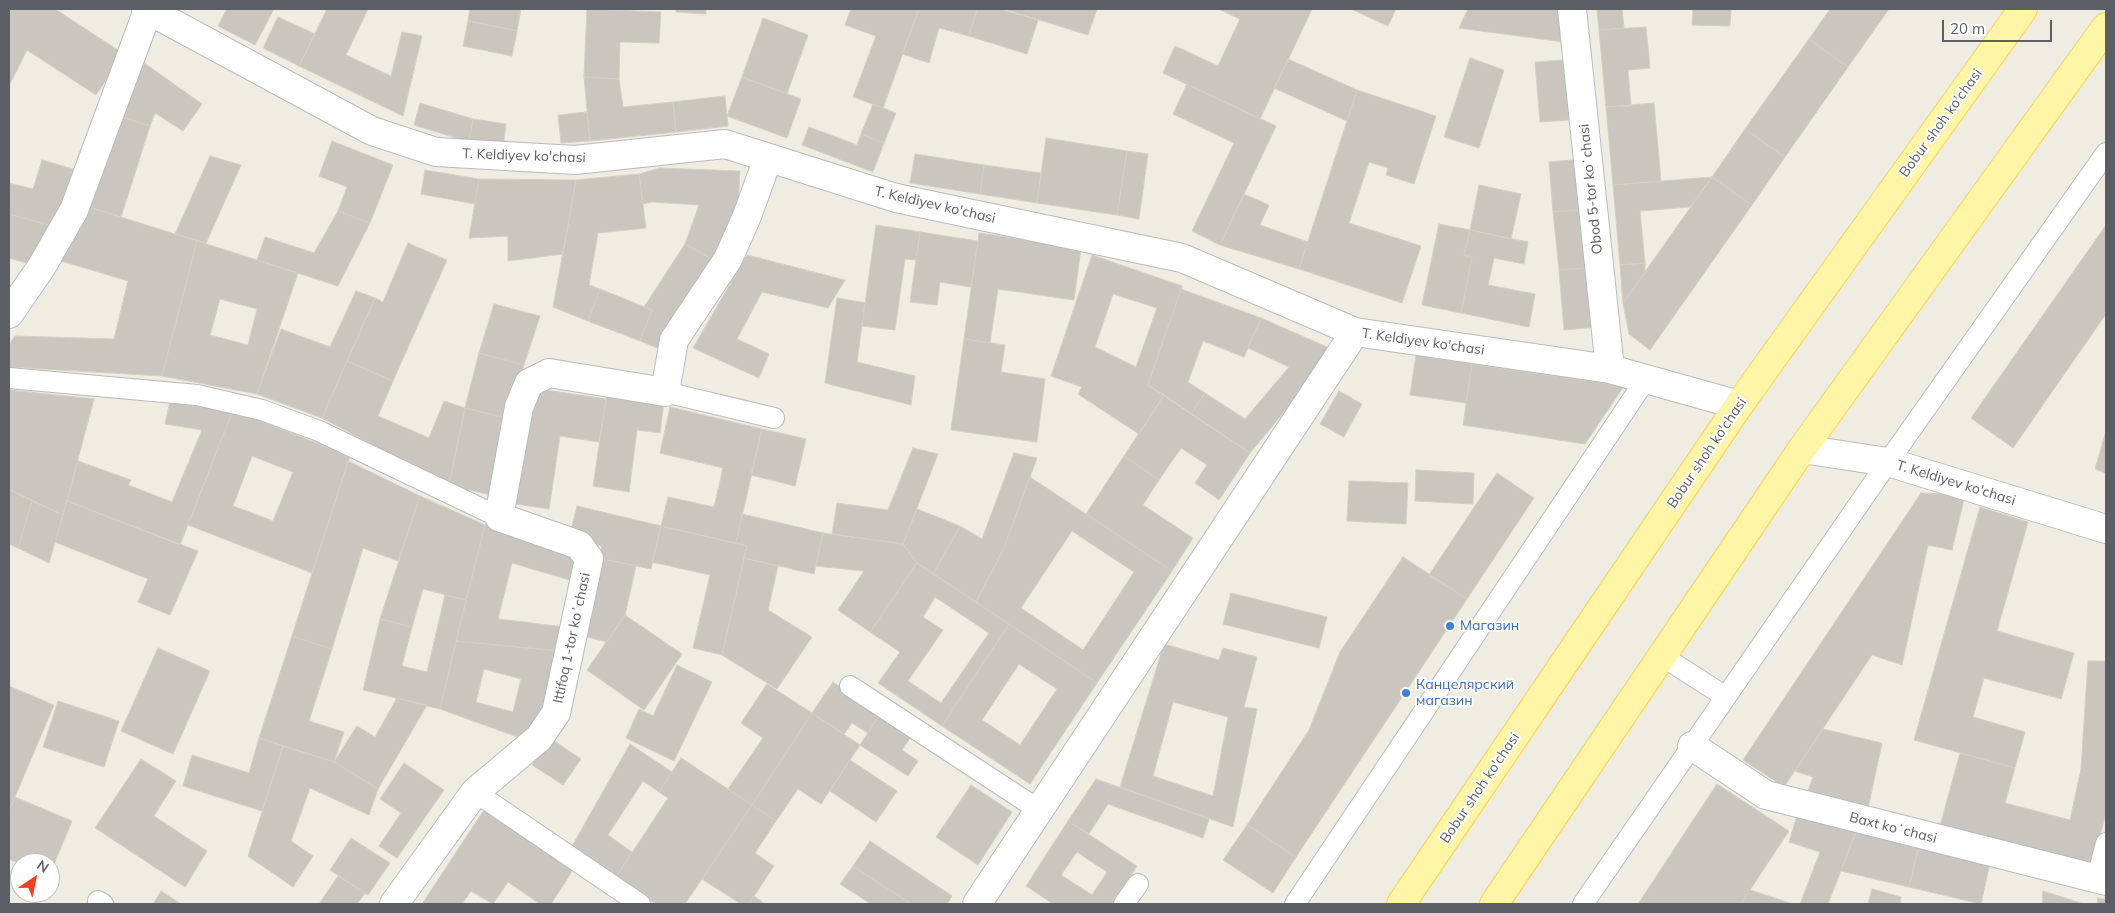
<!DOCTYPE html>
<html>
<head>
<meta charset="utf-8">
<style>
  body { margin:0 }
  #map { position:relative; width:2115px; height:913px; overflow:hidden; background:#efece2; font-family:Mulish,sans-serif }
  canvas { display:block }
  .frame { position:absolute; inset:0; border:10px solid #5b5e64; pointer-events:none }
  .north { position:absolute; left:10px; top:853px; width:50px; height:50px; box-sizing:border-box; background:#fff; border:1px solid #bdbfc1; border-radius:50%; rotate:34deg; font-size:14px; font-weight:700; line-height:20px; text-align:center; color:#5b5e64 }
  .north::after { content:''; display:block; margin:auto; width:18px; height:22px; background:#f53d22; clip-path:polygon(50% 0,100% 100%,50% 72%,0 100%) }
  .scale { position:absolute; left:1942px; top:20px; width:110px; height:22px; box-sizing:border-box; border:2px solid #5b5e64; border-top:0; padding-left:6px; font-size:15px; line-height:18px; white-space:nowrap; color:#5b5e64; -webkit-text-stroke:4px #fff; paint-order:stroke }
</style>
</head>
<body>
<div id="map">
<canvas width="2115" height="913"></canvas>
<div class="frame"></div>
<div class="north">N</div>
<div class="scale">20 m</div>
</div>
<script>
const ctx = document.querySelector('canvas').getContext('2d');
ctx.lineJoin = 'round';
function paint(path, color) { ctx.fillStyle = color; ctx.fill(path, 'evenodd'); }
const shape = rows => new Path2D(rows.map(r => 'M' + r).join(''));
function strokePath(path, color, width, dash) { ctx.strokeStyle = color; ctx.lineWidth = width; ctx.lineCap = dash ? 'butt' : 'round'; ctx.setLineDash(dash || []); ctx.stroke(path); }
function write(font, color, halo, rows, align = 'center') {
  ctx.font = font + ' Mulish,sans-serif'; ctx.lineWidth = 4; ctx.setLineDash([]); ctx.textBaseline = 'middle'; ctx.strokeStyle = halo; ctx.fillStyle = color; for (const [text, x, y, turn = 0] of rows) {
    ctx.save(); ctx.translate(x, y); ctx.rotate((+turn || 0) * Math.PI / 180); ctx.textAlign = isNaN(turn) ? turn : align; if (halo) ctx.strokeText(text, 0, 0); ctx.fillText(text, 0, 0); ctx.restore();
  }
}
const building = shape([
  [9,9,55,9,124,54,96,95,27,50,9,86,9,9],
  [227,9,274,9,255,45,218,26,227,9],
  [327,9,368,9,346,55,391,76,402,32,422,36,403,116,299,66,327,9],
  [470,9,521,9,517,31,468,21,470,9],
  [587,9,661,12,659,43,620,42,619,79,584,77,587,9],
  [676,9,706,9,706,14,676,12,676,9],
  [851,9,919,9,883,108,853,97,876,36,845,25,851,9],
  [919,9,977,9,969,36,939,28,929,63,902,54,919,9],
  [977,9,999,9,1038,20,1027,54,969,36,977,9],
  [1004,9,1097,9,1088,35,1004,9],
  [1218,9,1312,9,1260,119,1163,73,1175,46,1218,66,1240,19,1218,9],
  [1351,9,1396,9,1388,26,1351,9],
  [1468,9,1567,9,1571,43,1459,28,1468,9],
  [1597,9,1622,9,1624,28,1599,30,1597,9],
  [1693,9,1731,9,1730,26,1692,25,1693,9],
  [1830,9,1889,9,1848,67,1809,39,1830,9],
  [278,17,315,34,299,66,263,48,278,17],
  [763,18,808,35,787,94,742,77,763,18],
  [468,21,517,31,512,56,463,46,468,21],
  [1646,27,1650,68,1628,70,1631,106,1606,107,1599,30,1646,27],
  [1809,39,1848,67,1785,157,1745,129,1809,39],
  [137,58,202,104,183,131,155,113,150,126,116,115,137,58],
  [1470,58,1504,70,1479,148,1444,137,1470,58],
  [1288,59,1357,90,1347,121,1274,88,1288,59],
  [1577,59,1582,119,1540,122,1535,62,1577,59],
  [584,77,619,79,623,107,673,102,676,132,590,141,584,77],
  [742,77,801,99,787,138,727,116,742,77],
  [1187,84,1276,126,1220,245,1192,231,1234,143,1173,114,1187,84],
  [1357,90,1436,116,1414,184,1386,175,1388,168,1369,162,1349,223,1421,246,1402,303,1299,269,1357,90],
  [725,96,728,126,676,132,673,102,725,96],
  [420,103,473,119,469,142,414,125,420,103],
  [1654,103,1661,181,1613,185,1606,107,1654,103],
  [873,104,896,113,884,143,861,134,873,104],
  [587,112,590,141,561,143,558,115,587,112],
  [116,115,150,126,121,217,86,206,116,115],
  [473,119,506,124,503,147,469,142,473,119],
  [809,127,857,145,861,134,884,143,873,172,802,145,809,127],
  [1745,129,1785,157,1752,205,1712,177,1745,129],
  [1046,138,1127,151,1117,215,1037,203,1046,138],
  [332,141,393,165,370,223,338,211,347,187,319,176,332,141],
  [1127,151,1148,154,1139,219,1117,215,1127,151],
  [915,154,984,165,980,194,910,183,915,154],
  [210,156,241,165,206,243,175,234,210,156],
  [1585,159,1590,209,1553,212,1549,162,1585,159],
  [42,160,73,169,56,227,9,214,9,183,33,189,42,160],
  [984,165,1041,173,1037,203,980,194,984,165],
  [660,168,740,171,738,206,717,262,685,244,699,205,652,202,643,204,639,174,660,168],
  [425,170,479,179,475,204,421,194,425,170],
  [639,174,646,228,598,233,589,285,600,289,588,321,553,307,576,180,639,174],
  [1712,177,1690,207,1640,211,1645,263,1620,265,1613,185,1712,177],
  [1712,177,1752,205,1650,350,1629,334,1623,303,1712,177],
  [479,179,576,180,563,254,508,261,508,236,469,238,479,179],
  [1479,185,1521,194,1511,239,1470,230,1479,185],
  [1244,194,1269,205,1260,225,1308,242,1299,269,1220,245,1244,194],
  [86,206,197,241,162,376,9,367,9,345,15,336,114,339,128,281,58,260,86,206],
  [1590,209,1594,267,1559,270,1553,212,1590,209],
  [338,211,370,223,338,286,257,260,265,237,314,253,338,211],
  [9,214,56,227,27,263,9,258,9,214],
  [1439,224,1470,230,1464,255,1472,257,1461,313,1422,305,1439,224],
  [876,225,920,232,916,260,905,259,895,330,862,326,876,225],
  [2106,225,2106,314,2013,448,1971,418,2106,225],
  [1470,230,1528,242,1524,264,1494,258,1488,285,1535,294,1529,327,1461,313,1472,257,1464,255,1470,230],
  [920,232,978,241,971,287,940,282,937,305,910,302,920,232],
  [979,233,1081,248,1074,300,998,289,990,343,964,339,979,233],
  [197,241,298,273,257,394,162,376,197,241],
  [220,299,257,309,248,345,210,335,220,299],
  [408,243,447,260,393,381,347,361,375,298,383,302,408,243],
  [685,244,717,262,660,349,640,341,652,310,644,307,685,244],
  [747,255,845,280,828,308,762,292,737,339,769,354,759,378,693,348,747,255],
  [1092,255,1182,286,1148,385,1164,395,1139,434,1078,394,1082,387,1051,376,1092,255],
  [1113,294,1157,308,1136,367,1095,347,1113,294],
  [1645,263,1645,272,1623,303,1620,265,1645,263],
  [1594,267,1599,327,1564,330,1559,270,1594,267],
  [600,289,652,310,640,341,588,321,600,289],
  [1181,289,1261,318,1244,357,1203,341,1188,382,1205,393,1191,414,1148,385,1181,289],
  [356,291,375,298,322,418,257,394,281,329,330,347,356,291],
  [837,298,865,303,857,362,915,376,911,405,825,383,837,298],
  [494,304,540,316,524,365,479,353,494,304],
  [1261,318,1327,347,1313,377,1250,453,1191,414,1205,393,1245,419,1289,367,1248,348,1261,318],
  [964,339,1005,345,1001,372,1045,379,1037,442,951,430,964,339],
  [479,353,524,365,510,419,465,408,479,353],
  [1416,355,1472,364,1466,403,1410,395,1416,355],
  [347,361,393,381,378,416,429,438,444,401,465,408,449,485,322,418,347,361],
  [1472,364,1624,386,1585,444,1463,425,1472,364],
  [532,388,606,399,599,442,560,436,549,509,516,504,532,388],
  [9,390,94,399,63,515,9,489,9,390],
  [1339,391,1362,404,1344,437,1320,424,1339,391],
  [607,393,664,401,660,433,637,430,629,492,593,486,607,393],
  [1164,395,1250,453,1219,500,1195,483,1207,465,1181,448,1159,480,1124,456,1164,395],
  [170,401,233,410,180,545,67,501,78,461,131,480,128,485,172,502,202,430,165,424,170,401],
  [670,407,762,429,736,543,661,526,668,497,714,507,723,468,660,453,670,407],
  [465,408,510,419,494,496,449,485,465,408],
  [233,410,350,456,312,573,188,525,233,410],
  [252,456,293,472,273,521,233,506,252,456],
  [762,429,806,439,795,486,751,475,762,429],
  [2106,431,2106,473,2095,469,2106,431],
  [913,448,938,454,903,544,832,534,837,503,888,510,913,448],
  [1014,453,1037,458,1003,550,976,602,933,574,960,526,982,539,1014,453],
  [1124,456,1159,480,1143,505,1193,538,1172,571,1086,514,1124,456],
  [348,461,420,496,398,561,363,548,332,649,292,636,348,461],
  [1416,470,1474,473,1473,504,1415,501,1416,470],
  [1497,473,1534,498,1467,599,1429,575,1497,473],
  [1030,477,1172,571,1097,683,976,602,1003,550,1030,477],
  [1072,531,1134,572,1083,650,1021,608,1072,531],
  [1349,481,1408,483,1406,524,1347,521,1349,481],
  [9,489,32,501,18,548,9,544,9,489],
  [1921,493,1965,495,1952,550,1928,545,1902,665,1872,655,1784,787,1743,760,1921,493],
  [420,496,485,525,466,600,423,589,412,627,380,619,420,496],
  [32,501,63,515,49,563,18,548,32,501],
  [67,501,198,551,170,615,138,602,148,579,55,542,67,501],
  [577,506,661,526,651,569,599,558,602,546,569,538,577,506],
  [1980,507,2028,522,1997,631,2074,653,2061,699,1984,678,1973,717,2025,732,2015,768,1914,740,1980,507],
  [917,509,960,526,933,574,917,563,903,544,917,509],
  [742,514,823,533,814,574,744,558,747,546,736,543,742,514],
  [485,525,582,556,576,582,512,563,498,619,565,627,559,651,456,641,485,525],
  [661,526,747,546,722,655,693,648,710,575,652,562,661,526],
  [823,533,903,544,917,563,870,632,838,610,864,571,816,566,823,533],
  [1403,557,1467,599,1296,857,1247,825,1309,730,1340,652,1403,557],
  [599,558,636,566,625,615,607,642,583,636,599,558],
  [744,558,778,566,768,610,812,637,777,689,722,655,744,558],
  [917,563,1009,624,942,726,878,683,900,652,870,632,917,563],
  [935,597,989,633,941,703,908,681,943,630,923,617,935,597],
  [1231,593,1327,617,1319,648,1223,624,1231,593],
  [445,595,466,600,440,709,363,690,380,619,412,627,402,666,427,672,445,595],
  [625,615,682,654,644,710,587,670,625,615],
  [1009,624,1097,683,1030,784,942,726,1009,624],
  [1019,664,1057,689,1020,745,982,720,1019,664],
  [292,636,332,649,309,721,344,732,334,762,259,738,292,636],
  [456,641,559,651,538,728,523,739,440,709,456,641],
  [484,669,521,679,513,712,476,702,484,669],
  [1164,644,1219,660,1223,648,1257,657,1244,707,1257,709,1233,827,1120,787,1164,644],
  [1173,702,1228,717,1213,796,1153,776,1173,702],
  [158,648,210,671,173,754,121,731,158,648],
  [2088,661,2106,661,2106,814,2091,866,1940,826,1960,753,2015,768,2005,803,2070,820,2081,769,2088,661],
  [677,665,712,682,674,761,626,738,639,709,653,716,677,665],
  [833,682,881,713,868,733,852,723,844,734,812,713,833,682],
  [767,684,812,713,752,805,728,789,763,738,741,723,767,684],
  [9,686,54,705,9,811,9,686],
  [397,698,427,705,378,789,334,762,357,726,375,737,397,698],
  [58,701,119,721,104,767,43,747,58,701],
  [812,713,860,745,821,804,798,789,776,821,752,805,812,713],
  [881,713,913,734,902,750,918,761,908,776,860,745,881,713],
  [1823,729,1882,743,1867,813,1805,799,1813,777,1795,771,1823,729],
  [259,738,283,746,262,811,183,786,192,755,249,773,259,738],
  [550,738,581,759,563,785,532,765,550,738],
  [630,744,672,772,659,792,643,781,608,835,632,852,616,877,571,848,630,744],
  [283,746,334,762,378,789,369,815,310,788,291,841,313,856,293,887,248,856,283,746],
  [681,758,752,805,685,904,656,904,616,877,668,798,659,792,681,758],
  [141,759,176,781,154,816,207,851,185,887,95,828,141,759],
  [850,760,897,791,876,822,830,791,850,760],
  [404,763,444,790,397,858,379,846,401,813,380,799,404,763],
  [1096,779,1209,819,1203,838,1108,804,1089,834,1068,821,1096,779],
  [1717,784,1789,831,1750,890,1741,904,1638,904,1717,784],
  [971,785,1012,812,978,865,936,837,971,785],
  [15,797,72,821,50,874,50,863,20,864,9,859,9,811,15,797],
  [752,805,776,821,755,853,774,866,749,904,741,904,702,879,752,805],
  [1799,809,1858,827,1828,904,1800,904,1820,852,1789,842,1799,809],
  [484,810,573,870,551,904,540,904,508,882,493,904,471,891,462,904,422,904,484,810],
  [1068,821,1137,866,1112,904,1053,904,1026,886,1068,821],
  [1077,852,1107,872,1092,895,1061,875,1077,852],
  [1247,825,1296,857,1273,893,1223,860,1247,825],
  [1858,827,1920,841,1909,887,1841,871,1858,827],
  [351,838,390,863,368,895,330,870,351,838],
  [870,841,952,896,947,904,911,904,853,866,870,841],
  [1920,841,1991,858,1981,904,1909,887,1920,841],
  [853,866,911,904,871,904,840,884,853,866],
  [338,876,365,893,357,904,319,904,338,876],
  [1872,889,1901,897,1900,904,1868,904,1872,889],
  [1750,890,1793,904,1741,904,1750,890],
  [161,891,181,904,153,904,161,891],
  [2043,891,2084,904,2042,904,2043,891],
  [754,896,765,904,749,904,754,896],
  [2098,898,2106,899,2106,904,2097,904,2098,898]
]);
paint(building, '#cac6bf');
strokePath(building, '#d4cfc0', 1);
const lane = shape([
  [9,378,197,395,262,410,319,431,499,517],
  [665,392,774,418],
  [1662,656,1726,697],
  [850,686,1039,810],
  [475,792,640,904],
  [2097,879,2106,843],
  [98,901,103,904],
  [1124,904,1138,884],
  [1295,904,1646,379],
  [1583,904,1888,462,2106,153]
]);
const street = shape([
  [146,9,372,131,436,152,575,160,725,144,896,198,1182,258,1355,332,1610,369,1739,405],
  [1572,9,1610,369],
  [9,314,42,266,74,210,148,10],
  [1802,449,1888,462,2106,529],
  [1692,746,1766,795,2106,881],
  [394,904,475,792,539,738,556,713,589,559,579,545,499,517,519,407,529,383,549,373,665,392,674,340,728,259,747,216,768,158],
  [977,904,1355,332]
]);
const primary = shape([
  [1401,904,1739,405,2023,9],
  [1494,904,1802,449,2106,27]
]);
strokePath(lane, '#b8bac0', 22);
strokePath(street, '#b8bac0', 30);
strokePath(primary, '#fbd34f', 30);
strokePath(lane, '#fff', 20);
strokePath(street, '#fff', 28);
strokePath(primary, '#fff5a7', 28);
for (const [x, y, r, color] of [
  [1450,626,5,"#3f7fe0"],
  [1406,693,5,"#3f7fe0"]
]) { const dot = new Path2D(); dot.arc(x, y, r, 0, 2 * Math.PI); ctx.fillStyle = color; ctx.fill(dot); strokePath(dot, '#fff', 2); }
write('14px', '#5b5e64', '#fff', [
  ["Bobur shoh ko'chasi",1941,123,-54],
  ["T. Keldiyev ko'chasi",524,156,2],
  ["Obod 5-tor koʻchasi",1591,189,-96],
  ["T. Keldiyev ko'chasi",935,205,13],
  ["T. Keldiyev ko'chasi",1423,342,8],
  ["Bobur shoh ko'chasi",1707,453,-56],
  ["T. Keldiyev ko'chasi",1956,483,17],
  ["Ittifoq 1-tor koʻchasi",572,638,-78],
  ["Bobur shoh ko'chasi",1480,788,-56],
  ["Baxt koʻchasi",1893,828,14]
]);
write('14px', '#366cbe', '#fff', [
  ["Магазин",1460,626],
  ["Канцелярский",1416,685],
  ["магазин",1416,701]
], 'left');
</script>
</body>
</html>
